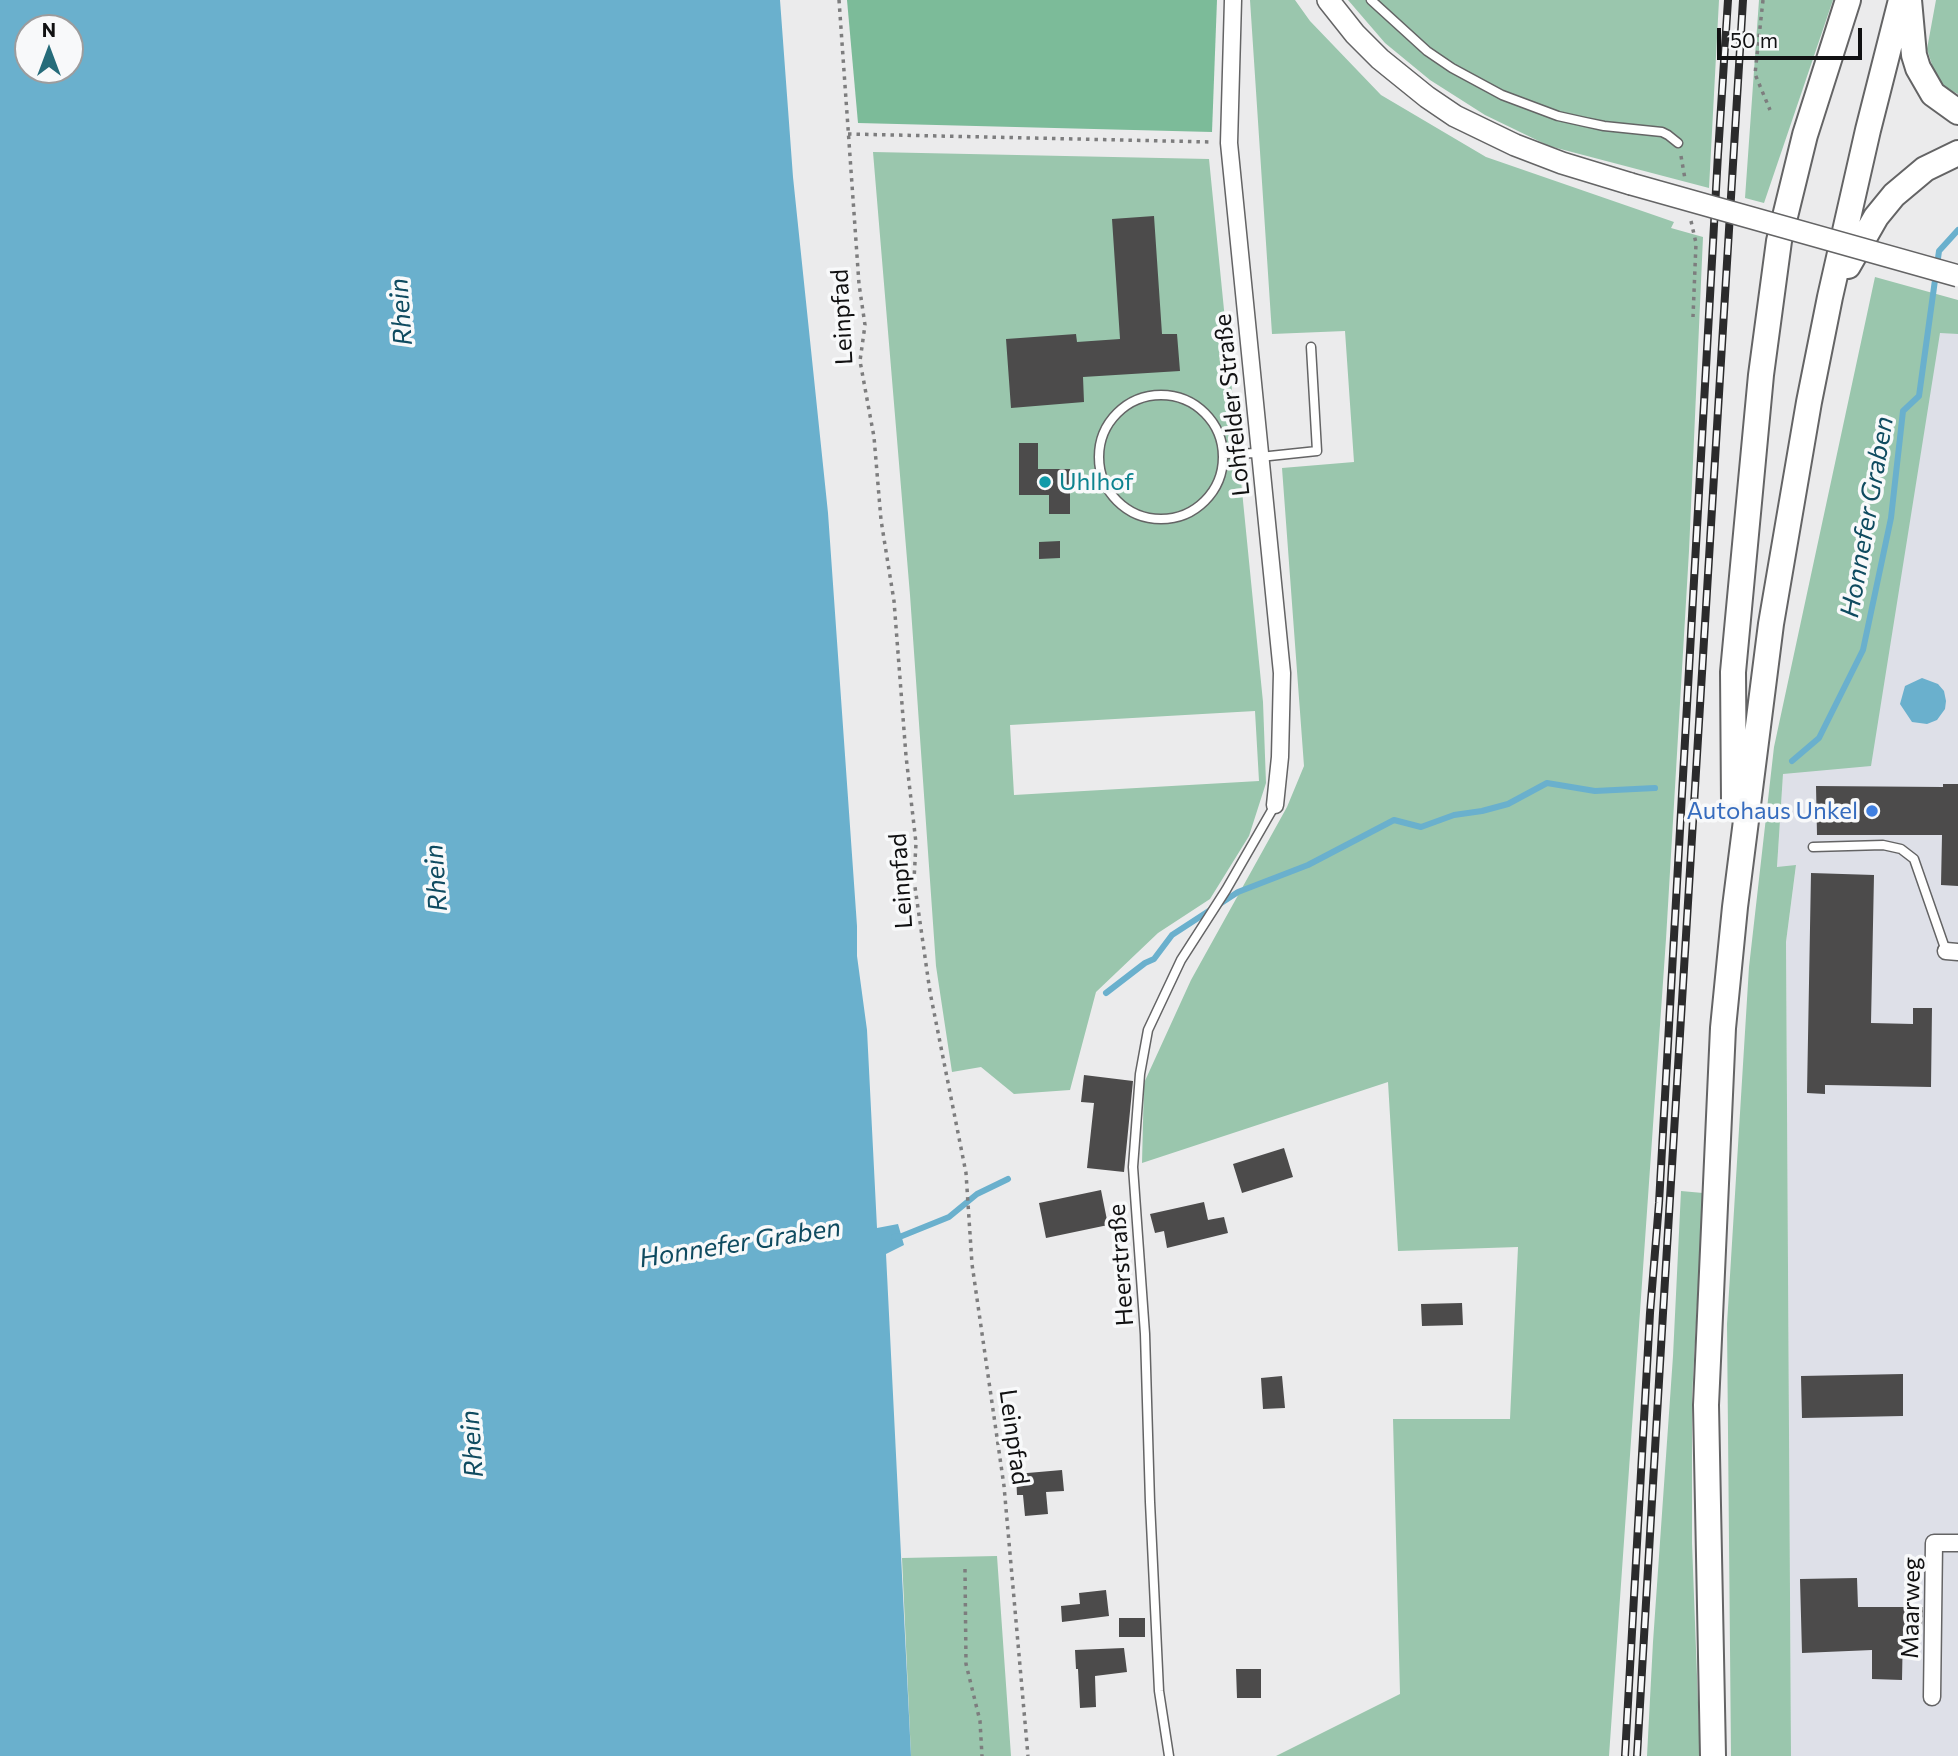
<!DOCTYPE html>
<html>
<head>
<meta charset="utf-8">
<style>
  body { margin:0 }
  #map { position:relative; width:1958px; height:1756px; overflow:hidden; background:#ebebec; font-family:Commissioner,sans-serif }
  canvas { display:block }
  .north { position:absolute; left:14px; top:14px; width:70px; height:70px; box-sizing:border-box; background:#f8f9fa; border:2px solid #9c9c9d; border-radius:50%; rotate:0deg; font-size:19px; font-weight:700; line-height:28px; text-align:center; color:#111112 }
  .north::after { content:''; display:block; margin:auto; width:24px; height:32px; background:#266c7a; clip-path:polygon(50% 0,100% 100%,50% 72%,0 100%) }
  .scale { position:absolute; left:1717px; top:28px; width:145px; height:32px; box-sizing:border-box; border:4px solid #111112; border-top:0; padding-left:9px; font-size:21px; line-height:24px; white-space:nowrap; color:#111112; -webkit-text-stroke:5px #f8f9fa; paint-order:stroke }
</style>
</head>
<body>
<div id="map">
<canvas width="1958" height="1756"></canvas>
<div class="north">N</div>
<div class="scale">50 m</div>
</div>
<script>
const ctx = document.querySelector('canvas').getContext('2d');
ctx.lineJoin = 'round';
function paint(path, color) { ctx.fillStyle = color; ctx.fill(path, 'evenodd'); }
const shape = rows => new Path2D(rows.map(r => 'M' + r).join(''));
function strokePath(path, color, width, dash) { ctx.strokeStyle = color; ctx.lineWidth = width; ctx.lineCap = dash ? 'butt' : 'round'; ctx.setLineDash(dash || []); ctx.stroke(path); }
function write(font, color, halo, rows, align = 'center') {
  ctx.font = font + ' Commissioner,sans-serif'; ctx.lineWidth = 7; ctx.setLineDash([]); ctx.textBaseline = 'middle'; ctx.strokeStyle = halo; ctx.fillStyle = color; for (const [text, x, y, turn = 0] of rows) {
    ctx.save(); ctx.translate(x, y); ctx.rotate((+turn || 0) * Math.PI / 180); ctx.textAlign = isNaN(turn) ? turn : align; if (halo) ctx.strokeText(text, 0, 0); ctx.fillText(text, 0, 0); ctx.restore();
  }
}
paint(shape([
  [1940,332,1958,334,1958,1756,1791,1756,1786,942,1796,866,1777,868,1783,774]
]), '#dee0e8');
paint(shape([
  [1250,0,1295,0,1310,21,1381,95,1486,157,1674,222,1671,228,1703,237,1689,551,1666,939,1609,1756,1276,1756,1400,1694,1393,1419,1510,1419,1518,1247,1398,1251,1388,1082,1142,1163,1144,1083,1191,980,1287,807,1304,766,1282,468,1354,462,1345,331,1272,334],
  [1348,0,1719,0,1709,188,1549,146,1485,115,1430,80,1385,43],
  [1759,0,1833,0,1764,203,1745,198],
  [1936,0,1958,0,1958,94,1938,84,1927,49],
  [873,152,1209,159,1263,702,1266,783,1249,836,1210,899,1158,933,1096,992,1070,1090,1014,1094,981,1067,952,1072,936,966,910,595],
  [1255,711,1259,781,1014,795,1010,725],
  [1875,277,1958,300,1958,334,1940,333,1871,766,1783,774,1777,867,1796,865,1786,942,1791,1756,1731,1756,1727,1324,1749,967,1774,747],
  [1681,1191,1703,1193,1692,1397,1692,1543,1700,1756,1647,1756,1653,1642,1673,1356],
  [997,1556,1011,1756,911,1756,902,1558]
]), '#9ac6ad');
paint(shape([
  [847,0,1217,0,1212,132,858,123]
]), '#7cbb99');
paint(shape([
  [0,0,780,0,793,177,828,513,857,926,857,956,867,1030,877,1228,898,1224,904,1245,886,1254,911,1756,0,1756],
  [70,28,70,70,28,70,28,28],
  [1922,678,1938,684,1944,691,1946,701,1945,709,1937,720,1927,724,1912,722,1900,704,1905,686]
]), '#6ab0cd');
strokePath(shape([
  [1792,761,1819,738,1863,650,1891,518,1903,411,1919,396,1939,251,1958,230],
  [1106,993,1145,963,1154,959,1172,935,1238,892,1308,865,1394,820,1421,827,1454,815,1482,811,1508,804,1547,783,1595,791,1655,788],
  [894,1237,902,1236,949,1217,977,1194,1008,1179]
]), '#6ab0cd', 6);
paint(shape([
  [1154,216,1162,334,1177,334,1180,371,1083,377,1084,402,1011,408,1006,339,1076,334,1077,342,1120,339,1112,219],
  [1019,443,1038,443,1038,469,1070,469,1070,514,1049,514,1049,495,1019,495],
  [1060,541,1060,558,1039,559,1039,542],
  [1943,784,1958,784,1958,886,1941,885,1942,835,1817,835,1816,786,1943,787],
  [1811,873,1874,875,1871,1023,1913,1024,1913,1008,1932,1008,1931,1087,1825,1085,1825,1094,1807,1093],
  [1084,1075,1133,1081,1124,1172,1087,1168,1094,1103,1081,1102],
  [1284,1148,1293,1177,1242,1193,1233,1164],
  [1101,1190,1108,1225,1046,1238,1039,1203],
  [1204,1202,1208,1220,1224,1217,1228,1233,1167,1248,1164,1231,1155,1233,1150,1214],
  [1462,1303,1463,1325,1422,1326,1421,1304],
  [1903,1374,1903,1416,1802,1418,1801,1376],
  [1282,1376,1285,1408,1263,1409,1261,1378],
  [1062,1470,1064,1491,1046,1492,1048,1514,1025,1516,1023,1495,1017,1495,1016,1474],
  [1857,1578,1858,1607,1923,1607,1922,1628,1903,1629,1902,1680,1872,1679,1872,1650,1802,1653,1800,1579],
  [1106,1590,1109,1616,1062,1622,1061,1606,1080,1604,1079,1593],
  [1119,1618,1145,1618,1145,1637,1119,1637],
  [1124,1648,1127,1672,1095,1676,1096,1707,1080,1708,1078,1669,1076,1669,1075,1650],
  [1236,1669,1261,1669,1261,1698,1237,1698]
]), '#4c4b4b');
const lane = shape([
  [1371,0,1427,51,1452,68,1502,95,1558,116,1585,122,1604,126,1662,132,1668,135,1678,143],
  '1099 457a62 62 0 1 1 124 0a62 62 0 1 1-124 0Z',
  [1223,454,1260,453],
  [1260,457,1317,451,1311,347],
  [1813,847,1883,845,1901,849,1914,859,1946,951],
  [1169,1756,1159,1691,1150,1502,1145,1334,1133,1167,1140,1074,1148,1030,1181,960,1226,890,1275,805]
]);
const street = shape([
  [1233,0,1229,143,1282,673,1280,757,1275,805],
  [1946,951,1958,952],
  [1932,1697,1934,1543,1958,1543]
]);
const secondary = shape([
  [1328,0,1355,34,1380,59,1427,97,1455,116,1515,145,1562,163,1631,184]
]);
const primary = shape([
  [1909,0,1914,55,1918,68,1933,94,1958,112],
  [1848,266,1876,217,1894,195,1925,169,1958,153],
  [1734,802,1733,672,1761,375,1779,241,1805,135,1848,0],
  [1713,1756,1706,1405,1723,1028,1735,907,1771,624,1809,402,1830,297,1868,130,1901,0]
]);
strokePath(lane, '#646465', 11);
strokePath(street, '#646465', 19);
strokePath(secondary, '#646465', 24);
strokePath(primary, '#646465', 28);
strokePath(shape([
  [839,0,859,284,865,325,860,361,874,437,881,520,894,601,906,756,916,843,914,880,930,992,966,1173,972,1264,1004,1486,1028,1756],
  [1763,0,1755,74,1770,110],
  [848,134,1213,142],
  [1681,156,1685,179],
  [1691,221,1696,243,1693,317],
  [965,1569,966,1664,980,1721,982,1756]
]), '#7d7d7e', 3.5, [3.5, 5]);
strokePath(lane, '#fff', 8);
strokePath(street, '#fff', 16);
strokePath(secondary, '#fff', 21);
strokePath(primary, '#fff', 24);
const rail = shape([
  [1625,1756,1650,1313,1659,1203,1718,154,1728,0],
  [1637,1756,1663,1313,1743,0]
]);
strokePath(rail, '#2b2b2c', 8);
strokePath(rail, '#f8f9fa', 5, [16]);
const secondaryBridge = shape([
  [1631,184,1958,276]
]);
strokePath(secondaryBridge, '#646465', 24, []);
strokePath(secondaryBridge, '#fff', 21);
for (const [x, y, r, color] of [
  [1045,482,7,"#0f9aa8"],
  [1872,811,7,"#3f7fe0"]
]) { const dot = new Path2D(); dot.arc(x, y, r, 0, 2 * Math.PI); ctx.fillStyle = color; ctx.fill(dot); strokePath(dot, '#f8f9fa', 2.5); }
write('24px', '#111112', '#f8f9fa', [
  ["Leinpfad",842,317,-93],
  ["Lohfelder Straße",1232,405,-96],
  ["Leinpfad",901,881,-94],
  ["Heerstraße",1121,1265,-94],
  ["Leinpfad",1014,1437,82],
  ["Maarweg",1911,1608,-89]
]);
write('24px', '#0d838f', '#f8f9fa', [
  ["Uhlhof",1059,482]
], 'left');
write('24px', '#366cbe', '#f8f9fa', [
  ["Autohaus Unkel",1858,811]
], 'right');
write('italic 26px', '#0f4b60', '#f8f9fa', [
  ["Rhein",401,312,-94],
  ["Honnefer Graben",1867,517,-80],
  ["Rhein",436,878,-94],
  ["Honnefer Graben",740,1243,-9],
  ["Rhein",472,1444,-94]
]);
</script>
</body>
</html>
